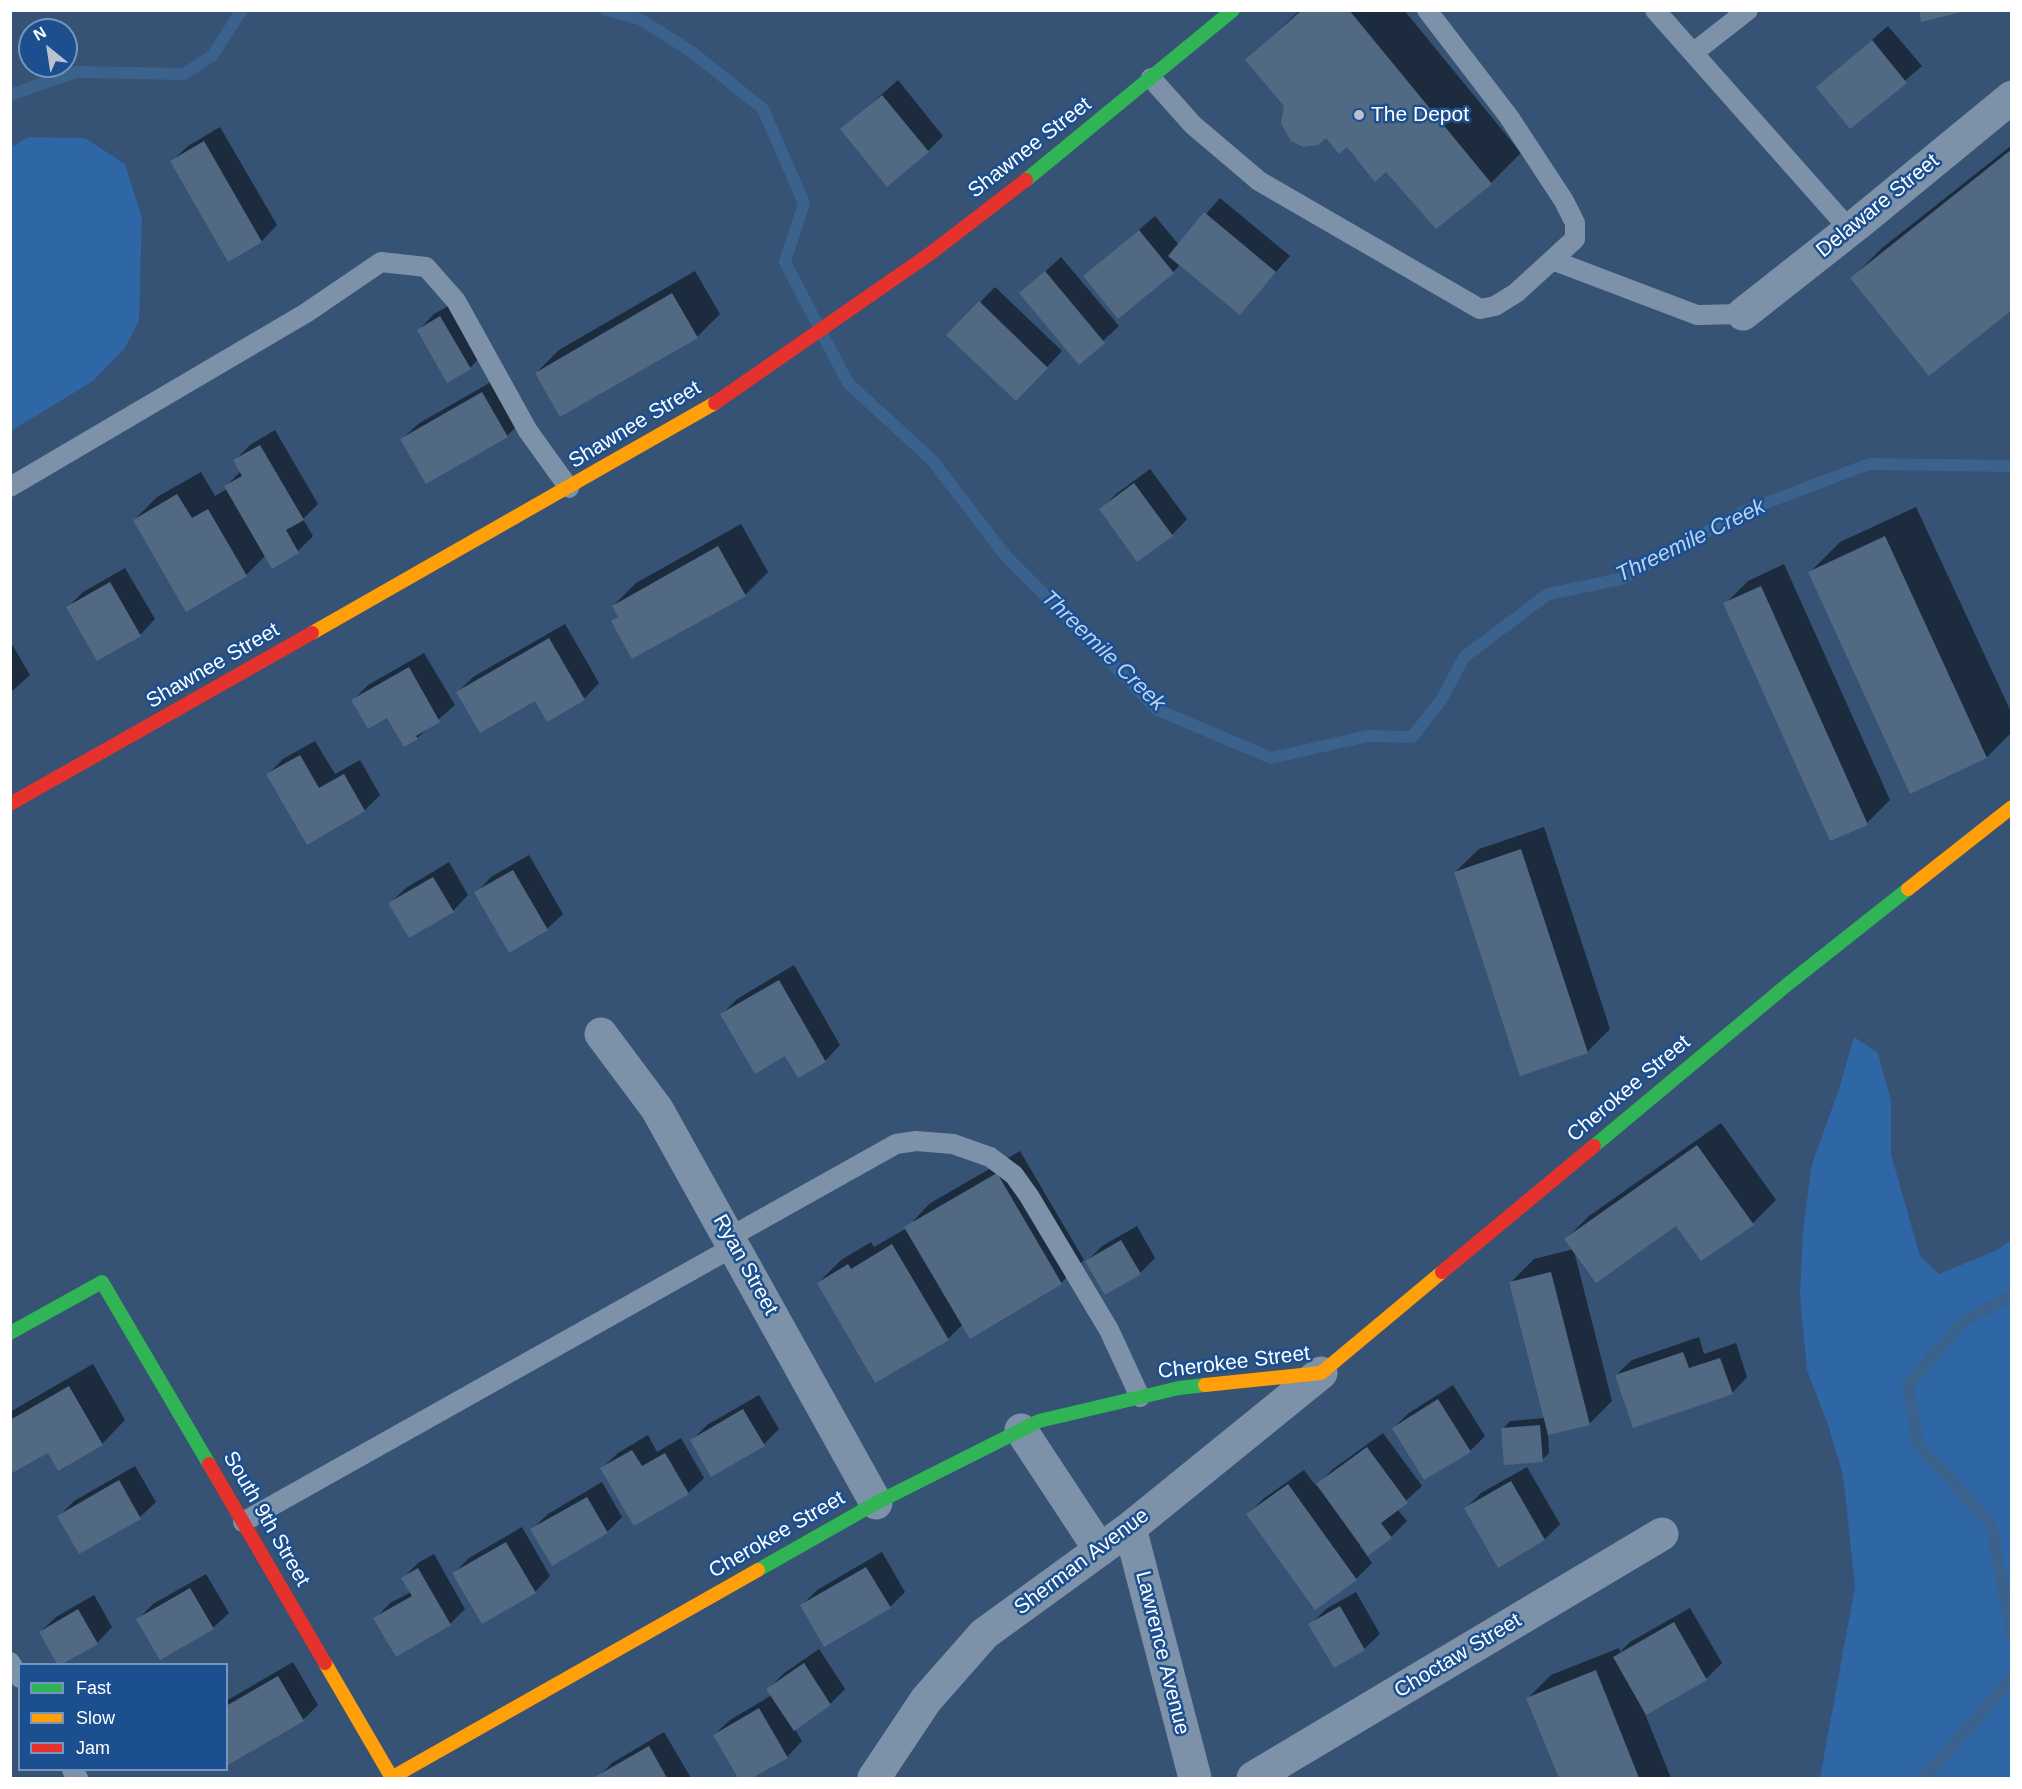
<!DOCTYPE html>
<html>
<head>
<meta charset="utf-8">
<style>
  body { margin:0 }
  #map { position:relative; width:2022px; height:1789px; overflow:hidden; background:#365274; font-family:Helvetica,sans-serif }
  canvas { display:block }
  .frame { position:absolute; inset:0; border:12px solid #fff; pointer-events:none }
  .legend { position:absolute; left:18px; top:1663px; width:210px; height:108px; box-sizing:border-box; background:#1b4f8f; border:2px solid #7695bc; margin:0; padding:8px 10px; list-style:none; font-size:18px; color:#fff }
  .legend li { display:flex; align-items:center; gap:12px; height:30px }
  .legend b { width:30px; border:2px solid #7695bc }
  .north { position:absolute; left:18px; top:18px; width:60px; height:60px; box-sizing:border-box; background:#1b4f8f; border:2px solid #7695bc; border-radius:50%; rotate:330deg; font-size:16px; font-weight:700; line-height:24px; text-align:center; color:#fff }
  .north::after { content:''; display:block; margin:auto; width:21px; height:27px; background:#b9c2ce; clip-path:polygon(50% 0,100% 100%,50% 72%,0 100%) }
</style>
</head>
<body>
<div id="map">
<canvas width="2022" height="1789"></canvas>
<div class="frame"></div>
<ul class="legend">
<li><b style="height:8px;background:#30b455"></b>Fast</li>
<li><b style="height:8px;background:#ff9f0a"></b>Slow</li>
<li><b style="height:8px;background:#e5322d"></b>Jam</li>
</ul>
<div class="north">N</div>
</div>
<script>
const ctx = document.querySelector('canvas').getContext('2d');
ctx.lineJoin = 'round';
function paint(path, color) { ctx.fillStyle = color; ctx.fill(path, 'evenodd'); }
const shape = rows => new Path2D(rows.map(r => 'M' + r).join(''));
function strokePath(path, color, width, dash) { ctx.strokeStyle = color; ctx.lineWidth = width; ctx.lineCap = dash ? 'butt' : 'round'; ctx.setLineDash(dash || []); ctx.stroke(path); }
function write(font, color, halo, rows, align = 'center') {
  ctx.font = font + ' Helvetica,sans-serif'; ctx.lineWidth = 5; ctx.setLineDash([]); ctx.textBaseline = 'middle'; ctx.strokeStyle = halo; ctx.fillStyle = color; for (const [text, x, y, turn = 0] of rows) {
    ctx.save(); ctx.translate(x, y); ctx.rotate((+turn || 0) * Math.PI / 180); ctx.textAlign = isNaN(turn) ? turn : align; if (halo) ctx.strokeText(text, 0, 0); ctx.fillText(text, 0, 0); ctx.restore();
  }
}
paint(shape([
  [29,137,85,138,125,164,142,218,139,321,125,348,93,381,11,431,11,147],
  [1854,1037,1878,1053,1891,1101,1891,1154,1920,1256,1939,1274,1997,1250,2011,1240,2011,1778,1820,1778,1855,1586,1843,1475,1828,1425,1807,1370,1800,1296,1803,1229,1812,1164,1839,1089]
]), '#2f66a5');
paint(shape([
  [1300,10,1404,10,1521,153,1491,183,1386,170,1348,145,1326,136,1286,106,1247,60],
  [1888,26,1922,66,1851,127,1818,87],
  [898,80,943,136,928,151,842,129],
  [220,127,277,225,262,241,229,259,172,161,188,146],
  [2012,145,2012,308,1852,278,1882,248],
  [1220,198,1290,256,1240,313,1181,264,1173,272,1085,276,1155,216,1179,245],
  [1061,257,1119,326,1079,363,1021,294],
  [695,271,720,314,697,337,536,373,559,350],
  [995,287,1062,351,1031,384,948,335],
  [456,302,485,352,470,368,419,330,434,314],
  [498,378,523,420,507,436,427,482,402,439,418,424],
  [275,430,318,504,303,519,313,536,298,551,266,555,246,575,134,520,157,497,201,472,215,496,227,489,226,486,241,471,235,460,250,445],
  [1150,469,1187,519,1172,535,1101,509,1116,494],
  [1916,507,2012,714,2012,732,1987,757,1911,792,1809,573,1840,542],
  [741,524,768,572,745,595,613,622,619,615,613,606,636,583],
  [1784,564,1890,800,1867,823,1725,604,1748,581],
  [125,568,155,619,140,635,68,607,83,592],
  [565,624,599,683,584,699,536,699,458,692,473,677],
  [10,641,30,675,10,693],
  [424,653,455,705,417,738,387,716,353,700,368,685],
  [315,741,335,774,360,760,380,795,365,810,268,774,283,759],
  [1544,827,1610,1029,1587,1052,1455,872,1479,849],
  [529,855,563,914,547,929,509,951,476,893,491,877],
  [449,862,468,895,453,911,390,903,406,888],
  [794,965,840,1045,825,1061,786,1054,722,1014,737,999],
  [1721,1123,1776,1200,1753,1223,1677,1224,1574,1251,1612,1401,1589,1424,1548,1434,1549,1453,1542,1460,1503,1429,1510,1421,1545,1418,1511,1282,1534,1259,1574,1249,1566,1239,1589,1216],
  [1020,1151,1084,1260,1061,1283,963,1324,948,1339,818,1283,841,1260,871,1242,874,1247,907,1228,929,1204],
  [1137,1226,1155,1258,1140,1273,1087,1261,1102,1246],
  [1699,1337,1704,1354,1736,1343,1747,1377,1732,1393,1616,1375,1632,1360],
  [93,1364,125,1420,102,1444,48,1451,10,1473,10,1412],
  [1453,1385,1485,1436,1470,1451,1393,1428,1409,1413],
  [759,1395,779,1429,764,1444,692,1440,707,1425],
  [1383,1433,1422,1486,1397,1509,1407,1521,1391,1537,1369,1554,1362,1544,1360,1546,1372,1563,1357,1578,1315,1608,1248,1514,1263,1499,1304,1470,1316,1486,1333,1469],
  [648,1435,657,1452,681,1438,704,1478,688,1493,602,1468,618,1453],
  [135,1466,156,1502,140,1517,80,1552,59,1516,74,1501],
  [1527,1467,1560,1524,1545,1539,1499,1566,1466,1508,1481,1493],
  [602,1482,622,1517,607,1532,532,1529,548,1514],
  [522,1527,550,1576,535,1592,454,1573,469,1558],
  [882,1552,905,1592,890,1607,802,1605,817,1590],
  [434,1554,465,1609,450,1624,375,1619,390,1603,411,1592,403,1578,418,1563],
  [206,1574,229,1613,213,1628,138,1619,153,1604],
  [1356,1592,1380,1634,1364,1649,1310,1625,1326,1609],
  [94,1595,112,1627,97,1643,59,1664,40,1632,56,1617],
  [1690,1608,1722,1663,1706,1679,1645,1714,1671,1778,1560,1778,1528,1698,1551,1675,1619,1648,1620,1652,1630,1642],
  [819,1649,845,1689,830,1704,794,1728,802,1741,787,1757,749,1778,740,1778,714,1735,730,1720,772,1695,768,1689,783,1674],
  [293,1662,318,1705,303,1720,226,1764,226,1701],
  [664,1732,691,1778,597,1778,612,1763]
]), '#0007');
strokePath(shape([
  [606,10,640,19,692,52,763,109,804,203,785,262,848,383,932,460,1005,555,1158,710,1271,758,1368,736,1412,737,1442,699,1464,657,1548,594,1621,579,1745,511,1869,464,2012,466],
  [10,95,76,72,184,74,212,56,242,10],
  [2012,1295,1963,1322,1908,1384,1918,1444,1991,1524,2012,1635],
  [1924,1778,2012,1678]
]), '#3b618d', 12);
paint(shape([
  [1302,10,1349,10,1492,184,1436,229,1386,172,1375,182,1347,147,1339,154,1326,138,1318,145,1303,147,1291,141,1281,123,1284,106,1245,60],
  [1919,10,1966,10,1966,11,1921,22],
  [1872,40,1907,83,1850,129,1816,87],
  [882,95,929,152,887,187,840,129],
  [204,141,262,242,228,262,170,161],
  [2012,149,2012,310,1929,376,1850,278],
  [1204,212,1276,272,1240,315,1168,256],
  [1139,230,1174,273,1118,319,1083,276],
  [1045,271,1105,343,1079,365,1019,293],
  [672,293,698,338,560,417,535,373],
  [979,301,1048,368,1016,401,946,335],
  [440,316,471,369,447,383,417,330],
  [482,392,508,437,426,484,400,439],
  [260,445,304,520,286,530,299,553,272,569,224,486,242,476,233,460],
  [1134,483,1173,536,1137,562,1099,509],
  [177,494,192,518,208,509,247,576,186,612,133,520],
  [1885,536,1987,758,1910,794,1808,572],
  [718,546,746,596,632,659,611,621,618,617,612,606],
  [110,582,141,636,97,661,66,607],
  [1761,586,1868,825,1830,841,1723,603],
  [549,638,585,700,547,722,535,701,480,733,456,692],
  [409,667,440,722,416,736,418,739,404,747,387,718,368,729,351,700],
  [300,755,319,788,344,774,365,811,307,845,266,774],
  [1521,849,1588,1053,1520,1076,1454,872],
  [513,870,548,930,509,953,474,892],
  [433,877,454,912,409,938,388,903],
  [779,980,826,1062,798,1078,785,1056,755,1074,720,1014],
  [1697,1145,1754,1225,1701,1261,1676,1226,1596,1283,1564,1239],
  [997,1173,1062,1284,970,1339,904,1227],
  [1121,1240,1141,1274,1105,1295,1085,1261],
  [892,1244,949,1340,875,1383,817,1283,848,1264,851,1269],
  [1551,1272,1590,1425,1548,1435,1509,1282],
  [1683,1352,1689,1368,1720,1358,1733,1394,1633,1428,1615,1375],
  [69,1386,103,1445,58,1471,48,1453,10,1474,10,1420],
  [1438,1399,1471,1452,1424,1480,1392,1428],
  [743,1409,765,1446,711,1477,690,1440],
  [1540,1425,1543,1462,1504,1465,1501,1428],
  [1367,1447,1408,1503,1381,1523,1392,1538,1368,1556,1316,1484],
  [632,1450,642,1466,665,1453,689,1494,634,1526,600,1468],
  [119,1480,141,1519,79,1554,57,1516],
  [1511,1481,1545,1540,1498,1568,1464,1508],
  [1288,1484,1357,1580,1315,1610,1246,1514],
  [587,1497,608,1533,552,1566,530,1529],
  [506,1542,536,1593,482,1624,452,1573],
  [866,1567,891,1608,824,1647,800,1605],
  [418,1568,451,1625,396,1657,373,1618,412,1596,401,1578],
  [190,1588,214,1629,160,1660,136,1619],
  [1340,1606,1365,1650,1334,1668,1308,1624],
  [78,1609,98,1644,62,1664,57,1664,39,1632],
  [1674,1622,1707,1680,1646,1715,1613,1657],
  [804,1663,831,1705,794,1731,766,1689],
  [1596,1670,1639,1778,1559,1778,1526,1698],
  [278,1676,304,1721,226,1766,226,1706],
  [759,1708,788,1758,752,1778,738,1778,713,1735],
  [649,1746,667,1778,593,1778]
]), '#526984');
strokePath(shape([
  [1655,10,1850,230],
  [1693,53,1748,10],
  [1151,78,1193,125,1259,181,1480,309,1495,306,1516,293,1575,239,1575,223,1564,201,1509,117,1427,10],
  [1552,260,1697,315,1743,314],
  [10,487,306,313,381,262,426,267,456,301,528,431,569,488],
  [730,1237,896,1144,916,1141,953,1144,990,1157,1014,1175,1029,1196,1109,1330,1140,1397],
  [243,1522,735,1246],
  [10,1662,20,1678],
  [72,1770,78,1778]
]), '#7d92a8', 20);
strokePath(shape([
  [1743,314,1861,221,2012,97],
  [601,1034,657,1109,876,1503],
  [1021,1430,1100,1550],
  [1130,1528,1195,1778],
  [874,1778,926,1700,984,1634,1130,1528,1321,1373],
  [1253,1778,1662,1534]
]), '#7d92a8', 33);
strokePath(shape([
  [1026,180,1233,10],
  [1594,1146,1788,984,1908,889],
  [10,1333,102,1282,209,1464],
  [758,1570,876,1503,1039,1421,1179,1388,1205,1385]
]), '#30b455', 14);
strokePath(shape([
  [312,633,715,403],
  [1908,889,2012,807],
  [1205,1385,1321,1373,1442,1272],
  [325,1663,392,1778],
  [391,1778,758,1570]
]), '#ff9f0a', 14);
strokePath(shape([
  [715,403,931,253,1026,180],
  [10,804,312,633],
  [1442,1272,1594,1146],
  [209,1464,325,1663]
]), '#e5322d', 14);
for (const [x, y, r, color] of [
  [1359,115,6,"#b9c2ce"]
]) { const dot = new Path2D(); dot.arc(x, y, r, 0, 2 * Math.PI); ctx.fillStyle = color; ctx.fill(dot); strokePath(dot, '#1b4f8f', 2); }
write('21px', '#fff', '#1b4f8f', [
  ["The Depot",1371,115]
], 'left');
write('21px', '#fff', '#1b4f8f', [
  ["Shawnee Street",1030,148,-38],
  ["Delaware Street",1878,206,-39],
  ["Shawnee Street",635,425,-31],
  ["Shawnee Street",213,666,-30],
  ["Cherokee Street",1629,1089,-40],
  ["Ryan Street",745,1265,61],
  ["Cherokee Street",1234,1363,-7],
  ["South 9th Street",266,1519,60],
  ["Cherokee Street",777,1535,-30],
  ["Sherman Avenue",1082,1562,-37],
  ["Lawrence Avenue",1162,1653,76],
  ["Choctaw Street",1458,1656,-31]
]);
write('italic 22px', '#b5d3f5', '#1b4f8f', [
  ["Threemile Creek",1691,541,-26],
  ["Threemile Creek",1103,651,44]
]);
</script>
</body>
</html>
